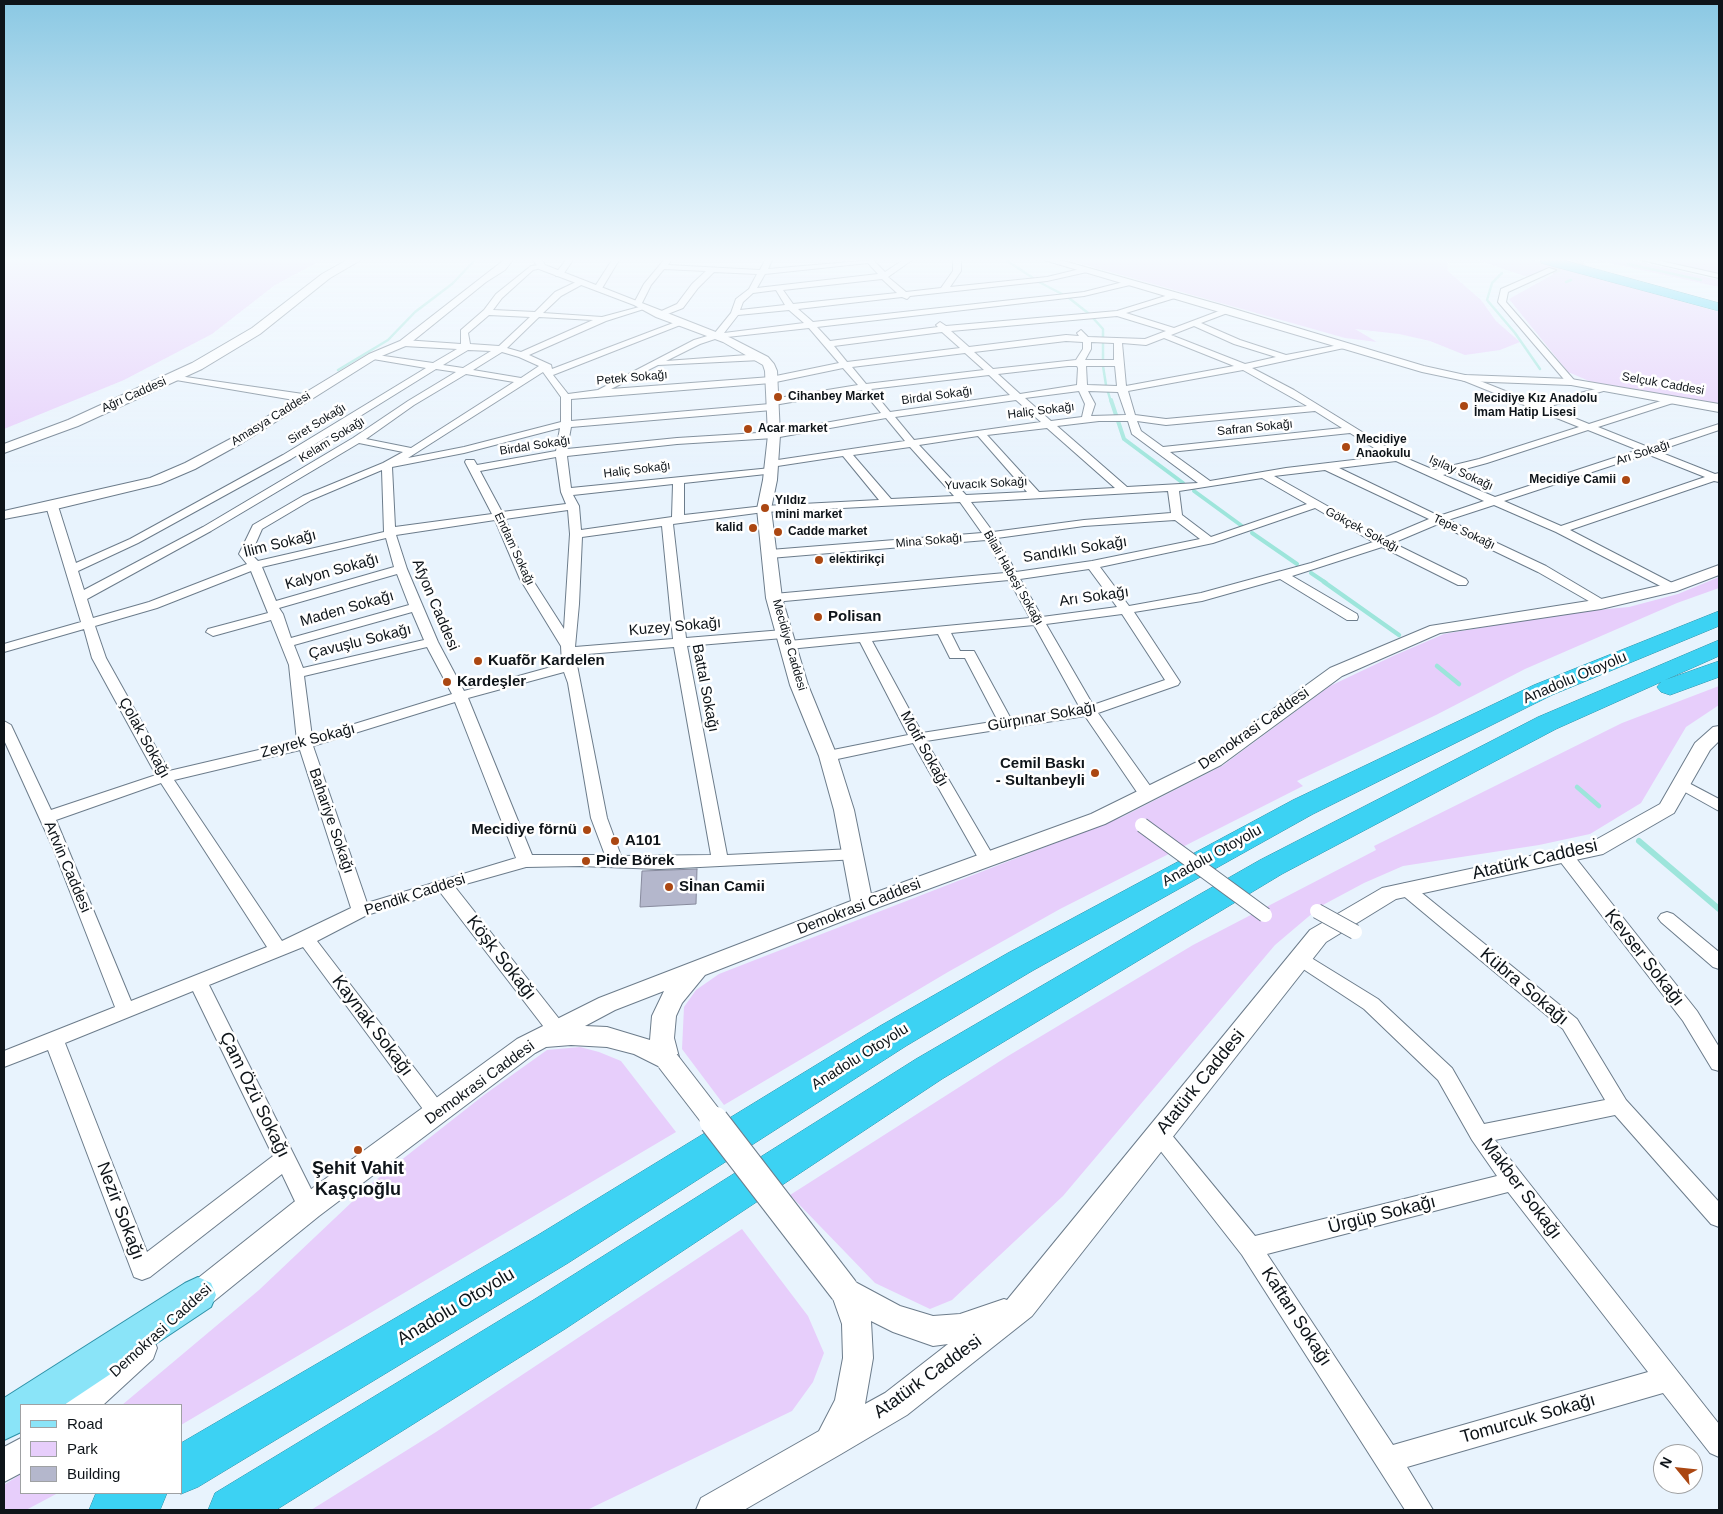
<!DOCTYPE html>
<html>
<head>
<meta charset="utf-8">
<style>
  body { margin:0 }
  #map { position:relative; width:1723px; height:1514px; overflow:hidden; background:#e8f3fd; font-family:Arial,sans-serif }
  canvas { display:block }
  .frame { position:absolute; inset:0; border:5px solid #0e1419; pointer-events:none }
  .legend { position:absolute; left:20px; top:1404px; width:162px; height:90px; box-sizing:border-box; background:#fff; border:1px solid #9fa1a3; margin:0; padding:6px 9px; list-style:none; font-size:15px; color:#0e1419 }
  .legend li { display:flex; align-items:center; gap:10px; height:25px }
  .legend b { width:25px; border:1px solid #9fa1a3 }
  .north { position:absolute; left:1653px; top:1444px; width:50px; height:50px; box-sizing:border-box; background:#fff; border:1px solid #9fa1a3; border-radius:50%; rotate:298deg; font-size:14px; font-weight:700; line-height:20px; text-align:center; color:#0e1419 }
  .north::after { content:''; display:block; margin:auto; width:18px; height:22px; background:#ab4712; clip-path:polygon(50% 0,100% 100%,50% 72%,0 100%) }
</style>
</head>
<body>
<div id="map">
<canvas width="1723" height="1514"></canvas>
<div class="frame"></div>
<ul class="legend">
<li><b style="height:6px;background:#8ae4f8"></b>Road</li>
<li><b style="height:14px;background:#e7cefb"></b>Park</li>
<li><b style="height:14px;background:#b4b7cc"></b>Building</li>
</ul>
<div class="north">N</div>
</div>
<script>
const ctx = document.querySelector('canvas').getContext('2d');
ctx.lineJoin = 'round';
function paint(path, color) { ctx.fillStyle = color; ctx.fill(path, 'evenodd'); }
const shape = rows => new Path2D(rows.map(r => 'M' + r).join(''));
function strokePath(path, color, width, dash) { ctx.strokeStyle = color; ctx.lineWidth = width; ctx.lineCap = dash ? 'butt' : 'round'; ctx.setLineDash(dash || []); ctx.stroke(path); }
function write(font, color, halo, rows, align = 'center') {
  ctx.font = font + ' Arial,sans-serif'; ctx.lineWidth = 5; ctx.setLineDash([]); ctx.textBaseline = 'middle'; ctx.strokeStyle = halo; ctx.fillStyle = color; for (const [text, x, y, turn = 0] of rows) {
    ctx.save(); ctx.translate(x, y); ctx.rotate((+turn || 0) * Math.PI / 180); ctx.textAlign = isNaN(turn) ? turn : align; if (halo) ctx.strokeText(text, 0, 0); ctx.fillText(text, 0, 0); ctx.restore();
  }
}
paint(shape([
  [4,260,322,260,275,285,212,334,124,380,4,429],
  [1068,260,1447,260,1448,271,1481,300,1496,321,1520,342,1500,350,1465,355,1430,341,1399,334,1355,329,1377,342,1345,338],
  [1478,260,1533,260,1719,312,1719,405,1596,384,1568,372,1509,299,1552,275,1555,271,1547,269,1527,277],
  [1595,260,1631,260,1719,280,1719,287],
  [1654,260,1719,260,1719,275,1710,274],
  [1719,577,1719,588,1677,603,1525,669,1436,715,1297,781,1303,786,1060,909,948,972,724,1105,682,1049,684,1007,696,990,719,974,1122,817,1222,766,1330,686,1393,656,1444,634,1565,613,1629,607,1678,594],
  [1719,686,1719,705,1686,727,1641,803,1590,834,1539,845,1403,866,1364,883,1321,906,1275,945,1063,1196,952,1300,930,1309,875,1283,790,1195,1008,1056,1193,945,1376,850,1374,846,1622,723],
  [580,1047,599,1052,621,1061,676,1132,181,1425,181,1405,122,1405,259,1290,372,1183,484,1095,547,1050],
  [742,1229,808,1316,824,1353,813,1382,792,1411,587,1510,311,1510,436,1432],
  [21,1474,21,1493,58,1493,26,1510,4,1510,4,1485]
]), '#e7cefb');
strokePath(shape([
  [1006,260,1033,278],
  [1628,264,1701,280],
  [1502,273,1492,283,1487,300,1515,333,1540,369],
  [1039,282,1062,294],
  [1566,282,1571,280],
  [1069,298,1088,313],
  [1093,318,1103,329,1103,337],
  [1103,343,1103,361],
  [1103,366,1106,385],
  [338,370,388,340,415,312,452,284,475,260],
  [1108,392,1111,402]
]), '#9de5db', 2.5);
strokePath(shape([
  [1111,400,1116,415],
  [1118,421,1124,439,1183,483],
  [1194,491,1242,526],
  [1252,533,1297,564],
  [1311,573,1326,583]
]), '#9de5db', 4);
strokePath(shape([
  [1324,582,1399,635],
  [1437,666,1459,684],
  [1577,787,1599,806]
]), '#9de5db', 4.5);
strokePath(shape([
  [1639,841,1719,909]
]), '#9de5db', 6);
const building = shape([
  [697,869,696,904,640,907,642,871,697,869]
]);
paint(building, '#b4b7cc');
strokePath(building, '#878a9d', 1);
strokePath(shape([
  [1552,270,1585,260]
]), '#c7d2db', 8, [8, 4.5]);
const minor = shape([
  [566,260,573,260,562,276,556,276,555,274,566,260],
  [612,260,619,260,601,290,595,290,594,288,612,260],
  [664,260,671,260,668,265,760,270,765,260,772,260,768,269,873,260,885,272,903,260,912,260,888,277,906,292,941,288,953,271,953,260,961,260,961,271,950,287,1047,277,1084,268,1087,268,1087,272,1047,281,910,296,907,299,902,297,798,309,813,322,1084,292,1127,281,1131,283,1130,285,1084,296,817,327,830,341,938,327,936,325,940,322,946,326,1117,311,1175,293,1178,293,1178,297,1126,313,1174,328,1227,308,1231,310,1230,312,1201,323,1240,340,1286,355,1344,344,1344,348,1252,368,1294,390,1401,456,1434,470,1479,459,1579,427,1462,380,1462,376,1465,375,1538,404,1607,386,1607,390,1547,407,1589,424,1670,398,1676,398,1676,402,1598,427,1648,447,1719,424,1719,430,1657,451,1715,474,1719,473,1719,482,1714,481,1570,530,1676,585,1678,588,1676,591,1672,592,1556,532,1494,505,1448,520,1546,566,1605,601,1607,604,1601,608,1538,572,1438,524,1393,543,1466,579,1468,582,1466,585,1458,585,1382,547,1292,576,1357,614,1358,617,1357,620,1347,620,1280,579,1202,601,1134,612,1180,682,1178,685,1098,713,1153,790,1155,794,1153,798,1141,798,1085,716,926,741,995,859,993,863,987,865,981,863,913,743,828,761,821,756,828,751,908,735,860,642,789,649,782,645,789,641,1030,618,1009,580,774,602,768,598,774,594,1005,573,986,540,770,558,764,554,770,550,982,533,960,502,764,512,673,524,686,638,783,630,790,634,783,638,687,646,727,855,853,849,859,851,861,855,859,859,660,869,580,866,526,867,455,887,564,1025,567,1030,564,1035,557,1038,550,1035,440,892,367,915,317,941,445,1108,448,1114,445,1120,438,1123,431,1120,303,947,209,985,320,1207,317,1214,309,1217,301,1214,282,1174,150,1277,142,1280,134,1277,48,1050,4,1067,4,1051,115,1007,53,848,4,740,4,721,11,725,51,810,156,775,92,658,84,629,4,652,4,644,81,622,46,506,52,503,58,506,76,563,130,539,283,455,426,368,373,359,370,358,370,354,433,363,457,349,404,346,400,343,404,340,461,344,461,330,484,310,496,294,531,266,542,265,546,267,533,270,502,298,493,310,535,312,555,292,580,280,583,280,583,284,561,296,543,313,602,317,643,306,647,308,606,321,529,355,551,365,552,369,681,320,688,322,553,375,568,394,598,390,694,340,714,334,731,313,736,299,749,289,757,274,714,272,698,288,683,308,660,317,656,315,657,313,677,304,692,284,706,271,664,269,651,285,641,305,635,305,634,303,644,284,664,260],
  [868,263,878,274,757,288,765,274,868,263],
  [882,279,897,293,793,304,783,290,882,279],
  [776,290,785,305,740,310,743,302,753,293,776,290],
  [789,310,804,323,724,333,738,315,789,310],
  [489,315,530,317,499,346,470,344,468,333,489,315],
  [1117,316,1166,331,1145,339,1088,337,1081,330,1077,333,1079,336,1066,335,969,347,951,331,1117,316],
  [539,317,593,320,521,352,507,348,539,317],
  [1194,326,1234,344,1276,357,1245,364,1171,335,1194,326],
  [809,328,839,363,771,377,611,389,658,365,761,360,765,357,761,354,666,361,700,344,718,338,809,328],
  [942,332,960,348,847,362,834,346,942,332],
  [1164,338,1234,366,1126,386,1122,343,1146,345,1164,338],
  [1066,341,1083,342,1083,349,1076,360,993,369,974,352,1066,341],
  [1091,342,1114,343,1114,360,1085,360,1091,349,1091,342],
  [468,350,491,351,463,368,443,365,468,350],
  [502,352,519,357,539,366,521,378,473,370,502,352],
  [965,353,984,370,866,384,852,367,965,353],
  [1068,366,1077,366,1078,368,1077,385,1020,394,998,374,1068,366],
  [1086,366,1115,366,1117,386,1087,385,1086,366],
  [843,368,858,385,772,399,767,402,770,404,571,421,571,399,771,383,843,368],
  [436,369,456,372,408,401,353,438,203,527,84,590,78,571,138,543,291,459,436,369],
  [1243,370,1307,406,1166,419,1135,415,1128,391,1243,370],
  [543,372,561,397,561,422,464,447,408,458,543,372],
  [466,374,514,382,411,448,366,439,414,405,466,374],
  [989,375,1010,395,890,412,871,389,989,375],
  [862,390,881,413,774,432,677,438,567,449,571,427,772,410,777,407,774,405,862,390],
  [1079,391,1085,404,1082,417,1051,421,1025,398,1079,391],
  [1088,391,1118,392,1126,415,1091,416,1095,404,1088,391],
  [1016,400,1041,422,914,440,895,417,1016,400],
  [1315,411,1342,428,1163,447,1141,431,1137,421,1166,425,1315,411],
  [886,418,905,441,771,461,766,464,771,467,843,456,879,500,764,506,684,515,684,483,775,473,776,471,771,468,571,488,567,456,677,444,774,438,886,418],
  [1099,421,1128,421,1132,434,1198,483,1127,487,1057,426,1099,421],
  [560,428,556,451,477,465,474,460,466,460,465,462,492,514,395,527,392,467,464,453,560,428],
  [1047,428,1115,488,1039,492,987,435,1047,428],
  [1588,430,1638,450,1495,497,1443,475,1487,463,1588,430],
  [1350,433,1387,456,1286,468,1210,481,1170,452,1350,433],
  [978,436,1027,492,966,495,919,445,978,436],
  [359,443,403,452,383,463,303,496,253,525,239,554,247,564,149,602,93,618,87,599,211,531,359,443],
  [910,447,954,496,891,499,853,455,910,447],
  [1647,454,1705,477,1561,526,1504,501,1647,454],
  [556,457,561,492,566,504,502,512,480,471,556,457],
  [1396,461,1484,501,1439,516,1339,468,1396,461],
  [382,470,384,532,258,561,251,554,262,529,311,500,382,470],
  [1325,470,1429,519,1384,538,1274,476,1325,470],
  [1262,478,1307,504,1211,537,1182,515,1179,491,1262,478],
  [673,484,672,517,581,530,579,506,573,495,673,484],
  [1168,491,1171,513,1084,520,993,532,971,502,1168,491],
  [1315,508,1373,542,1311,563,1201,593,1129,606,1100,567,1213,543,1315,508],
  [568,510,570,534,564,629,532,579,505,519,568,510],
  [495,520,520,579,561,646,562,664,464,691,438,642,407,569,396,535,495,520],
  [1175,520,1200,539,1092,561,1016,572,997,538,1084,526,1175,520],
  [662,526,673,639,575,647,579,604,582,537,662,526],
  [386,538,394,567,276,601,262,567,386,538],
  [1089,569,1117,607,1042,617,1020,579,1089,569],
  [251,571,268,613,208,629,206,632,213,636,271,620,289,665,297,741,169,771,106,658,95,626,157,608,251,571],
  [397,574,409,605,291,638,283,614,279,608,397,574],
  [412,612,424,640,303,668,294,645,412,612],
  [1122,614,1165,680,1093,705,1046,624,1122,614],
  [1034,625,1080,708,1011,719,974,651,960,651,951,633,1034,625],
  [938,634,950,658,965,658,998,721,922,733,872,641,938,634],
  [427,647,452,694,312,737,304,676,427,647],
  [674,647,711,855,621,856,607,818,575,655,674,647],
  [564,672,568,683,591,818,605,855,532,855,468,698,564,672],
  [455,702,516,858,367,903,313,746,455,702],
  [300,750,351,908,282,941,174,780,300,750],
  [161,783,267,947,131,1001,56,820,161,783],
  [193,991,273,1156,147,1252,65,1043,193,991],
  [1641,260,1656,260,1719,274,1719,278,1641,260],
  [1549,268,1556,270,1508,292,1506,302,1574,380,1574,384,1571,385,1568,384,1498,302,1501,289,1549,268],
  [1681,779,1719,799,1719,811,1676,787,1673,784,1681,779],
  [1565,850,1571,852,1697,1011,1719,1047,1719,1071,1712,1069,1683,1021,1559,860,1557,856,1559,852,1565,850],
  [1406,883,1412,885,1577,1019,1626,1100,1719,1202,1719,1227,1711,1224,1615,1115,1495,1140,1719,1424,1719,1457,1710,1453,1663,1393,1407,1467,1433,1510,1405,1510,1242,1255,1152,1140,1149,1134,1152,1128,1159,1125,1166,1128,1255,1236,1497,1176,1472,1140,1438,1080,1364,1009,1294,963,1291,958,1294,953,1300,951,1378,999,1452,1068,1484,1124,1605,1100,1563,1029,1400,893,1397,889,1400,885,1406,883],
  [1508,1192,1648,1372,1393,1445,1267,1254,1508,1192],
  [1667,912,1673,914,1719,952,1719,969,1713,967,1661,922,1658,918,1661,914,1667,912]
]);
const tertiary = shape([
  [504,260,513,260,505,270,486,282,408,345,377,358,242,443,195,469,160,484,52,510,4,519,4,511,150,478,185,463,234,437,294,400,176,380,170,377,172,375,303,394,369,354,400,341,504,260],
  [533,260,542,260,545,265,731,338,768,357,774,364,777,371,780,435,777,480,771,509,782,598,808,685,837,756,854,810,871,894,1091,814,1207,757,1330,668,1430,626,1601,599,1667,584,1719,565,1719,575,1677,591,1601,609,1440,633,1342,676,1221,765,1105,824,871,910,705,975,682,1003,676,1016,674,1038,680,1061,677,1068,668,1071,634,1054,607,1047,571,1045,546,1047,535,1053,319,1216,203,1310,193,1314,183,1310,178,1300,183,1290,299,1198,517,1039,599,998,851,901,834,810,819,756,790,685,766,598,757,509,763,480,768,435,765,371,763,365,723,342,656,317,634,305,539,269,533,260],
  [664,991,652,1016,650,1040,607,1027,585,1026,615,1010,664,991],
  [1044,260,1060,260,1221,305,1424,366,1465,375,1571,379,1719,404,1719,412,1571,385,1465,381,1422,372,1044,260],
  [1719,726,1719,741,1710,750,1674,813,1603,854,1396,899,1326,942,1032,1316,907,1415,841,1454,744,1510,696,1510,701,1498,819,1431,835,1400,843,1358,842,1324,830,1290,834,1280,844,1276,900,1306,933,1316,960,1314,1004,1299,1007,1300,1310,930,1382,888,1590,843,1660,804,1695,743,1713,727,1719,726],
  [871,1321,893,1332,933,1346,948,1344,885,1393,865,1404,873,1358,871,1321],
  [142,1333,153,1337,157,1348,153,1359,103,1405,65,1405,69,1394,131,1337,142,1333],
  [21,1438,21,1473,4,1482,4,1447,21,1438]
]);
const secondary = shape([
  [347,260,361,260,330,278,260,334,202,369,78,426,4,453,4,444,68,420,192,363,252,328,322,274,347,260]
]);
const primary = shape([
  [198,1277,211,1283,216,1295,211,1307,64,1405,21,1405,21,1432,4,1440,4,1398,185,1283,198,1277]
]);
const motorway = shape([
  [1540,260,1563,260,1719,303,1719,311,1541,263,1540,260],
  [1719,611,1719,626,1552,695,1313,814,1032,971,906,1046,568,1263,198,1487,181,1494,178,1493,181,1493,181,1443,538,1235,880,1026,1008,953,1293,800,1534,685,1719,611],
  [1719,640,1719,656,1665,680,1719,661,1719,677,1670,695,1661,692,1657,687,1661,682,1556,729,1282,874,942,1079,565,1329,276,1510,208,1510,215,1493,535,1299,916,1059,1158,918,1260,860,1538,717,1719,640],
  [96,1493,167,1493,160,1510,89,1510,96,1493]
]);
strokePath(minor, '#6c7c8b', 2);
strokePath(tertiary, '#6c7c8b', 2);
strokePath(secondary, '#6c7c8b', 2);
strokePath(primary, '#2c90a7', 2);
strokePath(motorway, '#2c90a7', 1);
paint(minor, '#fff');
paint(tertiary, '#fff');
paint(secondary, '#fff');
paint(primary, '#8ae4f8');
paint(motorway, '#3cd2f3');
const pedestrianBridge = shape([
  [1142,825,1265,915],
  [1317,911,1355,932]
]);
const tertiaryBridgeFar1 = shape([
  [668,1061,715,1122]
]);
const tertiaryBridge = shape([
  [714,1121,844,1290]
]);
strokePath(pedestrianBridge, '#6c7c8b', 16, []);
strokePath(tertiaryBridgeFar1, '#6c7c8b', 24, []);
strokePath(tertiaryBridge, '#6c7c8b', 31, []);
strokePath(pedestrianBridge, '#fff', 14);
strokePath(tertiaryBridgeFar1, '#fff', 22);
strokePath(tertiaryBridge, '#fff', 29);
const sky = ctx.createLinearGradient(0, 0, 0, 472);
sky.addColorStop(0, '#8ac8e3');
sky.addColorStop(0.55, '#f5fafe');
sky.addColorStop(1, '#f5fafe00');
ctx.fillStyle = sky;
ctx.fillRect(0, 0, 1723, 472);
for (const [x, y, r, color] of [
  [778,397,5,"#ab4712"],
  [1464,406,5,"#ab4712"],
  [748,429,5,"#ab4712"],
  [1346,447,5,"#ab4712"],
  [1626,480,5,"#ab4712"],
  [765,508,5,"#ab4712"],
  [753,528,5,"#ab4712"],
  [778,532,5,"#ab4712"],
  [819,560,5,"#ab4712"],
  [818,617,5,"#ab4712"],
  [478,661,5,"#ab4712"],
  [447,682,5,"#ab4712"],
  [1095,773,5,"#ab4712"],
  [587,830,5,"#ab4712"],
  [615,841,5,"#ab4712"],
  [586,861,5,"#ab4712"],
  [669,887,5,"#ab4712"],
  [358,1150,5,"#ab4712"]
]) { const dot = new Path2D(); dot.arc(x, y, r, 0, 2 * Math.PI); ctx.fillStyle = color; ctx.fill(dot); strokePath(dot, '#fff', 2); }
write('12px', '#0e1419', '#fff', [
  ["Petek Sokağı",632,378,-5],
  ["Selçuk Caddesi",1663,384,10],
  ["Ağrı Caddesi",134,395,-24],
  ["Birdal Sokağı",937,396,-8],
  ["Haliç Sokağı",1041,411,-7],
  ["Amasya Caddesi",271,419,-32],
  ["Siret Sokağı",317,424,-32],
  ["Safran Sokağı",1255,428,-6],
  ["Kelam Sokağı",332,440,-32],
  ["Birdal Sokağı",535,446,-9],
  ["Arı Sokağı",1643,453,-18],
  ["Haliç Sokağı",637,470,-7],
  ["Işılay Sokağı",1461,473,24],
  ["Yuvacık Sokağı",986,484,-3],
  ["Gökçek Sokağı",1362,530,28],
  ["Tepe Sokağı",1464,532,25],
  ["Mina Sokağı",929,541,-5],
  ["Endam Sokağı",514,549,65],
  ["Bilali Habeşi Sokağı",1013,578,60],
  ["Mecidiye Caddesi",789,645,74]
]);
write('bold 12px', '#0e1419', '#fff', [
  ["Cihanbey Market",788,397],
  ["Mecidiye Kız Anadolu",1474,399],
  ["İmam Hatip Lisesi",1474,413],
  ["Acar market",758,429],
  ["Mecidiye",1356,440],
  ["Anaokulu",1356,454],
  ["Mecidiye Camii",1616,480,"right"],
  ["Yıldız",775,501],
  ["mini market",775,515],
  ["kalid",743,528,"right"],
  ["Cadde market",788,532],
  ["elektirikçi",829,560]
], 'left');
write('15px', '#0e1419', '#fff', [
  ["İlim Sokağı",280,544,-14],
  ["Sandıklı Sokağı",1075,550,-9],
  ["Kalyon Sokağı",332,572,-16],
  ["Arı Sokağı",1094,597,-8],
  ["Afyon Caddesi",435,605,67],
  ["Maden Sokağı",347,609,-16],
  ["Kuzey Sokağı",675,627,-5],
  ["Çavuşlu Sokağı",360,642,-14],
  ["Anadolu Otoyolu",1575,678,-23],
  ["Battal Sokağı",705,688,79],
  ["Gürpınar Sokağı",1042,717,-10],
  ["Demokrasi Caddesi",1254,729,-35],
  ["Çolak Sokağı",144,738,61],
  ["Zeyrek Sokağı",308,741,-15],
  ["Motif Sokağı",924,749,61],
  ["Bahariye Sokağı",331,821,71],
  ["Anadolu Otoyolu",1212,856,-29],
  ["Artvin Caddesi",67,867,67],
  ["Pendik Caddesi",415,895,-18],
  ["Demokrasi Caddesi",859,907,-21],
  ["Anadolu Otoyolu",860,1057,-32],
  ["Demokrasi Caddesi",480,1083,-36],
  ["Demokrasi Caddesi",161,1331,-42]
]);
write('bold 15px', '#0e1419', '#fff', [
  ["Polisan",828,617],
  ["Kuafõr Kardelen",488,661],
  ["Kardeşler",457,682],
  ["Cemil Baskı",1085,764,"right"],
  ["- Sultanbeyli",1085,781,"right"],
  ["Mecidiye förnü",577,830,"right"],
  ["A101",625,841],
  ["Pide Börek",596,861],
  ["Sİnan Camii",679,887]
], 'left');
write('18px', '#0e1419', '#fff', [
  ["Atatürk Caddesi",1535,860,-13],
  ["Köşk Sokağı",501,958,52],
  ["Kevser Sokağı",1644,958,52],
  ["Kübra Sokağı",1524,987,40],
  ["Kaynak Sokağı",372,1026,53],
  ["Atatürk Caddesi",1201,1082,-51],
  ["Çam Özü Sokağı",254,1095,64],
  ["Makber Sokağı",1521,1189,53],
  ["Nezir Sokağı",120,1211,69],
  ["Ürgüp Sokağı",1382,1215,-14],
  ["Anadolu Otoyolu",456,1307,-31],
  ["Kaftan Sokağı",1296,1317,57],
  ["Atatürk Caddesi",928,1377,-36],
  ["Tomurcuk Sokağı",1528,1419,-16]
]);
write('bold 18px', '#0e1419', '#fff', [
  ["Şehit Vahit",358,1169],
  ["Kaşçıoğlu",358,1190]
]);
</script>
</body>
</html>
